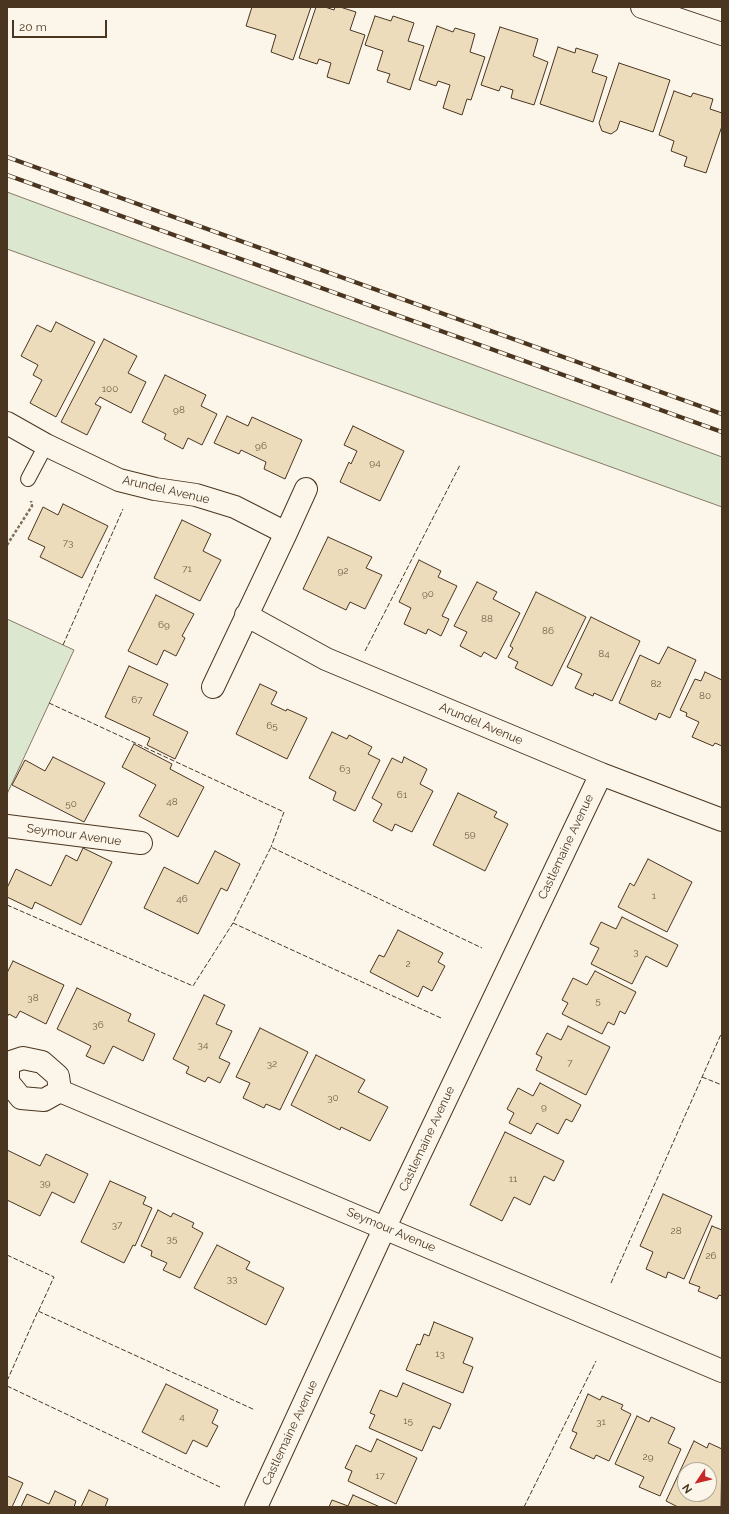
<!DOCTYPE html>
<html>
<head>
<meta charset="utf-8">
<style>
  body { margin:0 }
  #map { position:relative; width:729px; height:1514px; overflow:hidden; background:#fbf6e9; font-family:Raleway,sans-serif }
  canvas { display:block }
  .frame { position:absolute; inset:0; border:8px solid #4a3520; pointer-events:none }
  .north { position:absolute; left:677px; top:1462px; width:40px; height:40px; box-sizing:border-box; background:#fbf6e9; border:1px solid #b4a999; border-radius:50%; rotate:235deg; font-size:11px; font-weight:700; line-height:16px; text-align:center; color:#4a3520 }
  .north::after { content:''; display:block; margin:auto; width:14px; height:18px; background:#c62828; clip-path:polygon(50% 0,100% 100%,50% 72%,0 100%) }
  .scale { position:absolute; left:12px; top:20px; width:95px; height:18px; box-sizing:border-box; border:2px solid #4a3520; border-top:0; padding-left:5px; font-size:12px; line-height:14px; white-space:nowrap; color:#4a3520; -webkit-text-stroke:3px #fbf6e9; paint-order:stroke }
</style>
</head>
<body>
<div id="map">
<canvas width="729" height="1514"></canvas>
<div class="frame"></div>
<div class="north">N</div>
<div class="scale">20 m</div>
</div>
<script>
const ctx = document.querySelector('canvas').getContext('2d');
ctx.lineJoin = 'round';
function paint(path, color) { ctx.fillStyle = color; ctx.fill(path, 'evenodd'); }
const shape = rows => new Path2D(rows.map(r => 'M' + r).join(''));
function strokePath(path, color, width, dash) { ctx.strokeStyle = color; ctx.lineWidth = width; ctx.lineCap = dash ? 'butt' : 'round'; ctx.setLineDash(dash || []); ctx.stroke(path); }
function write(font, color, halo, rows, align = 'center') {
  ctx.font = font + ' Raleway,sans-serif'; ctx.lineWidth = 3; ctx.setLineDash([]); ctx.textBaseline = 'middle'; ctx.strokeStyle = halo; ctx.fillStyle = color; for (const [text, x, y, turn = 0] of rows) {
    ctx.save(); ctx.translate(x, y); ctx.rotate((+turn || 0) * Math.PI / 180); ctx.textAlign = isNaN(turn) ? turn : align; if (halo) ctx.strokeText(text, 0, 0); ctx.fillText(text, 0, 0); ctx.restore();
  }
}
const green = shape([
  [7,192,722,457,722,507,7,249,7,192],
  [7,619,74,650,7,794,7,619]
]);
paint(green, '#dce7d0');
strokePath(green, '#887966', 1);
const building = shape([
  [252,7,311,7,293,60,271,52,276,35,246,26,252,7],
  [316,7,325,7,334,10,335,7,340,7,356,12,350,30,365,35,349,84,327,77,331,63,319,59,317,64,299,58,316,7],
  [375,16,391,21,393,16,414,23,408,41,424,46,410,90,387,82,390,74,377,70,383,51,365,45,375,16],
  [437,26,453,32,455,28,475,34,470,52,485,57,471,100,467,99,462,115,443,108,450,85,438,81,436,86,419,80,437,26],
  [500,27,538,39,533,56,548,62,534,105,511,98,513,90,501,86,499,91,481,85,500,27],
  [558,47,575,53,576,48,598,55,592,72,607,77,593,122,540,104,558,47],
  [619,63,670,80,653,132,620,121,617,130,611,134,602,131,599,123,619,63],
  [674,91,691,97,693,93,713,99,710,109,722,113,722,126,706,173,684,166,687,157,671,151,674,141,659,135,674,91],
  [56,322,95,342,56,417,30,403,42,380,33,375,38,365,21,356,37,325,51,332,56,322],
  [104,339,137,356,128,373,146,382,131,413,100,397,95,404,101,407,87,435,61,422,104,339],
  [165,375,206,395,201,406,217,414,202,445,188,438,183,449,164,439,166,434,142,422,165,375],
  [227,416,248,426,252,417,302,440,285,479,264,469,266,462,241,450,239,454,214,443,227,416],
  [353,426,404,451,380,501,340,482,349,462,351,464,357,451,344,445,353,426],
  [63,504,108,526,82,578,40,557,45,547,28,539,43,507,58,515,63,504],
  [182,520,211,534,203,551,221,560,200,601,154,578,182,520],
  [328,537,372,557,366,568,382,575,365,609,350,602,346,610,303,589,328,537],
  [419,560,441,571,438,577,457,586,442,616,449,619,441,636,428,629,426,634,404,624,411,608,399,602,419,560],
  [477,582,497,592,493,599,520,613,496,659,484,652,481,657,460,646,467,632,454,626,477,582],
  [536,592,586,617,552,686,515,668,518,662,508,657,513,648,510,646,536,592],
  [156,595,194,614,182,636,185,638,176,656,164,650,157,665,128,651,156,595],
  [591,617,640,641,612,701,594,693,593,696,575,688,582,674,567,667,591,617],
  [668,647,696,660,670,718,659,713,656,720,619,703,640,655,659,664,668,647],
  [129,666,168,684,153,715,188,732,175,759,147,745,150,738,105,717,129,666],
  [705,672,722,680,722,746,715,743,713,746,692,737,699,722,686,716,687,713,680,710,695,679,701,681,705,672],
  [260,684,277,692,271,704,286,711,287,709,307,718,287,759,236,734,260,684],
  [332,732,347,739,349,735,372,747,368,754,380,760,355,811,333,800,336,792,309,778,332,732],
  [134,744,172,764,170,769,204,787,178,837,139,816,156,785,122,767,134,744],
  [53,757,105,783,84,822,12,785,25,760,45,771,53,757],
  [404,757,427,769,420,784,433,791,412,832,395,824,392,831,373,821,382,804,372,798,392,758,402,763,404,757],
  [458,793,497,812,494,817,508,824,485,871,433,845,458,793],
  [83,848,112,862,81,925,35,902,32,909,7,897,7,888,16,869,51,886,66,855,77,861,83,848],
  [215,851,240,864,227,891,221,888,198,934,144,908,164,867,198,884,215,851],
  [648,859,692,882,667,932,618,907,630,883,634,886,648,859],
  [622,917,678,945,667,967,646,956,632,984,591,964,599,948,590,944,601,922,616,929,622,917],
  [398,930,443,953,438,962,445,966,432,991,423,986,418,997,370,972,379,955,384,957,398,930],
  [13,961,64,985,46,1024,20,1011,16,1018,9,1014,7,1017,7,973,13,961],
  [595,971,636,992,625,1014,620,1011,614,1025,608,1022,602,1034,562,1014,568,1003,562,1000,573,978,587,985,595,971],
  [77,988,131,1014,128,1021,155,1034,143,1061,113,1046,104,1064,86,1056,91,1046,57,1029,77,988],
  [204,995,225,1005,216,1024,232,1031,219,1058,230,1063,220,1083,208,1077,205,1082,186,1073,189,1067,173,1059,204,995],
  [568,1026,610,1047,586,1095,536,1070,542,1057,536,1054,547,1033,561,1040,568,1026],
  [260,1028,308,1052,280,1110,266,1104,264,1108,243,1098,250,1083,236,1077,260,1028],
  [316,1055,365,1080,358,1092,388,1107,370,1141,341,1127,340,1130,291,1105,316,1055],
  [540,1083,581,1105,572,1122,566,1119,558,1134,537,1123,531,1134,509,1123,514,1113,507,1109,518,1088,533,1096,540,1083],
  [505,1132,564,1161,554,1181,544,1176,530,1205,514,1197,502,1221,470,1205,505,1132],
  [7,1150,40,1166,46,1154,88,1174,74,1203,52,1192,40,1216,7,1200,7,1150],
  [110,1181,146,1197,143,1204,152,1208,135,1246,133,1245,124,1263,81,1242,110,1181],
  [663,1194,712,1216,684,1279,668,1272,666,1278,646,1269,653,1252,640,1246,663,1194],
  [158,1210,171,1217,173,1213,194,1223,192,1227,203,1233,180,1278,163,1270,167,1263,151,1256,152,1251,141,1246,158,1210],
  [712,1226,722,1230,722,1296,719,1295,717,1299,698,1291,700,1287,689,1283,712,1226],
  [217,1245,250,1262,246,1269,284,1288,266,1325,194,1288,217,1245],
  [434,1322,473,1338,463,1363,473,1367,463,1393,406,1370,417,1344,420,1345,424,1334,429,1336,434,1322],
  [403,1383,451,1404,440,1429,433,1426,422,1451,369,1428,375,1415,370,1413,380,1390,397,1397,403,1383],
  [166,1384,218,1410,212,1423,218,1426,207,1447,193,1440,186,1454,142,1432,166,1384],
  [588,1394,600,1400,602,1396,623,1405,621,1409,631,1414,609,1461,596,1455,594,1459,570,1448,577,1433,572,1431,588,1394],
  [637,1416,649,1422,651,1417,675,1428,668,1443,681,1449,660,1496,639,1487,644,1477,615,1464,637,1416],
  [377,1439,417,1458,396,1504,348,1481,352,1471,345,1468,356,1445,371,1452,377,1439],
  [694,1441,707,1448,709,1443,722,1449,721,1507,678,1507,666,1501,694,1441],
  [685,1470,709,1470,709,1494,685,1494,685,1470],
  [7,1476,23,1483,12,1507,7,1507,7,1476],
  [89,1490,108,1499,105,1507,81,1507,89,1490],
  [55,1491,76,1501,74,1507,21,1507,27,1494,49,1504,55,1491],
  [353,1495,380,1507,329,1507,332,1500,348,1506,353,1495]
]);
paint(building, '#ecdcbc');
strokePath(building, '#4a3520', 1);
const lane = shape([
  [28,479,46,445]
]);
const street = shape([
  [642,7,722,34],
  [7,423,46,445,119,480,155,489,196,495,235,507,286,533,213,687],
  [286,533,306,489],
  [246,615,326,659,601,774,722,820],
  [7,826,141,843],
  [60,1091,58,1076,42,1062,23,1058,8,1063,8,1082,21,1098,44,1100,60,1091,722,1371],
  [256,1507,385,1227,601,774]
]);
strokePath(lane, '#4a3520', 16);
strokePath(street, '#4a3520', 24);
strokePath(shape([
  [7,545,32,506,31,501]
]), '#7f6f5c', 2.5, [3, 2]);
strokePath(lane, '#fbf6e9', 14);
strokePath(street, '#fbf6e9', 22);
const rail = shape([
  [7,157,722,414],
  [7,175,722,432]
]);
strokePath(rail, '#4a3520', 4.5);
strokePath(rail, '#fbf6e9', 3, [9]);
strokePath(shape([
  [63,645,123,509],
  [365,651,460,465],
  [49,703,284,812,271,847],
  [7,905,193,986,233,923],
  [441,1018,233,923,271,847,482,948],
  [702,1077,722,1085],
  [7,1255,54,1277,38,1312],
  [611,1283,722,1032],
  [7,1381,38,1311,255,1410],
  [7,1386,220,1487],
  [524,1507,596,1361]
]), '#4a3520', 1, [5, 2]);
write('10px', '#725f47', null, [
  ["100",110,389],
  ["98",179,410],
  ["96",261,446],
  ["94",375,463],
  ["73",68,543],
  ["71",187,569],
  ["92",343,571],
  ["90",428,594],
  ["88",487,619],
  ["69",164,625],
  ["86",548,631],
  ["84",604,654],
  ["82",656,684],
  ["80",705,696],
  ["67",137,700],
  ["65",272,726],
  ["63",345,769],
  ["61",402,795],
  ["48",172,802],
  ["50",71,804],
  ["59",470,834],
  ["1",654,896],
  ["46",182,899],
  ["3",636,952],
  ["2",408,964],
  ["38",33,998],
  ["5",598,1001],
  ["36",98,1025],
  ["34",203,1045],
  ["7",570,1063],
  ["32",272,1064],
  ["30",333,1098],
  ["9",544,1107],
  ["11",513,1179],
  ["39",45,1183],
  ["37",117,1225],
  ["28",676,1231],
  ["35",172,1239],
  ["26",711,1256],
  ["33",232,1279],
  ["13",440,1354],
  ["4",182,1417],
  ["15",408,1421],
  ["31",601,1422],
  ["29",648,1457],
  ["17",380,1476]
]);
write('12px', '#4a3520', '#fbf6e9', [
  ["Arundel Avenue",166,490,13],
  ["Arundel Avenue",481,724,23],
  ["Seymour Avenue",74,835,8],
  ["Castlemaine Avenue",566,847,-65],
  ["Castlemaine Avenue",427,1139,-65],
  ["Seymour Avenue",391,1230,23],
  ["Castlemaine Avenue",290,1433,-65]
]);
</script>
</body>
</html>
